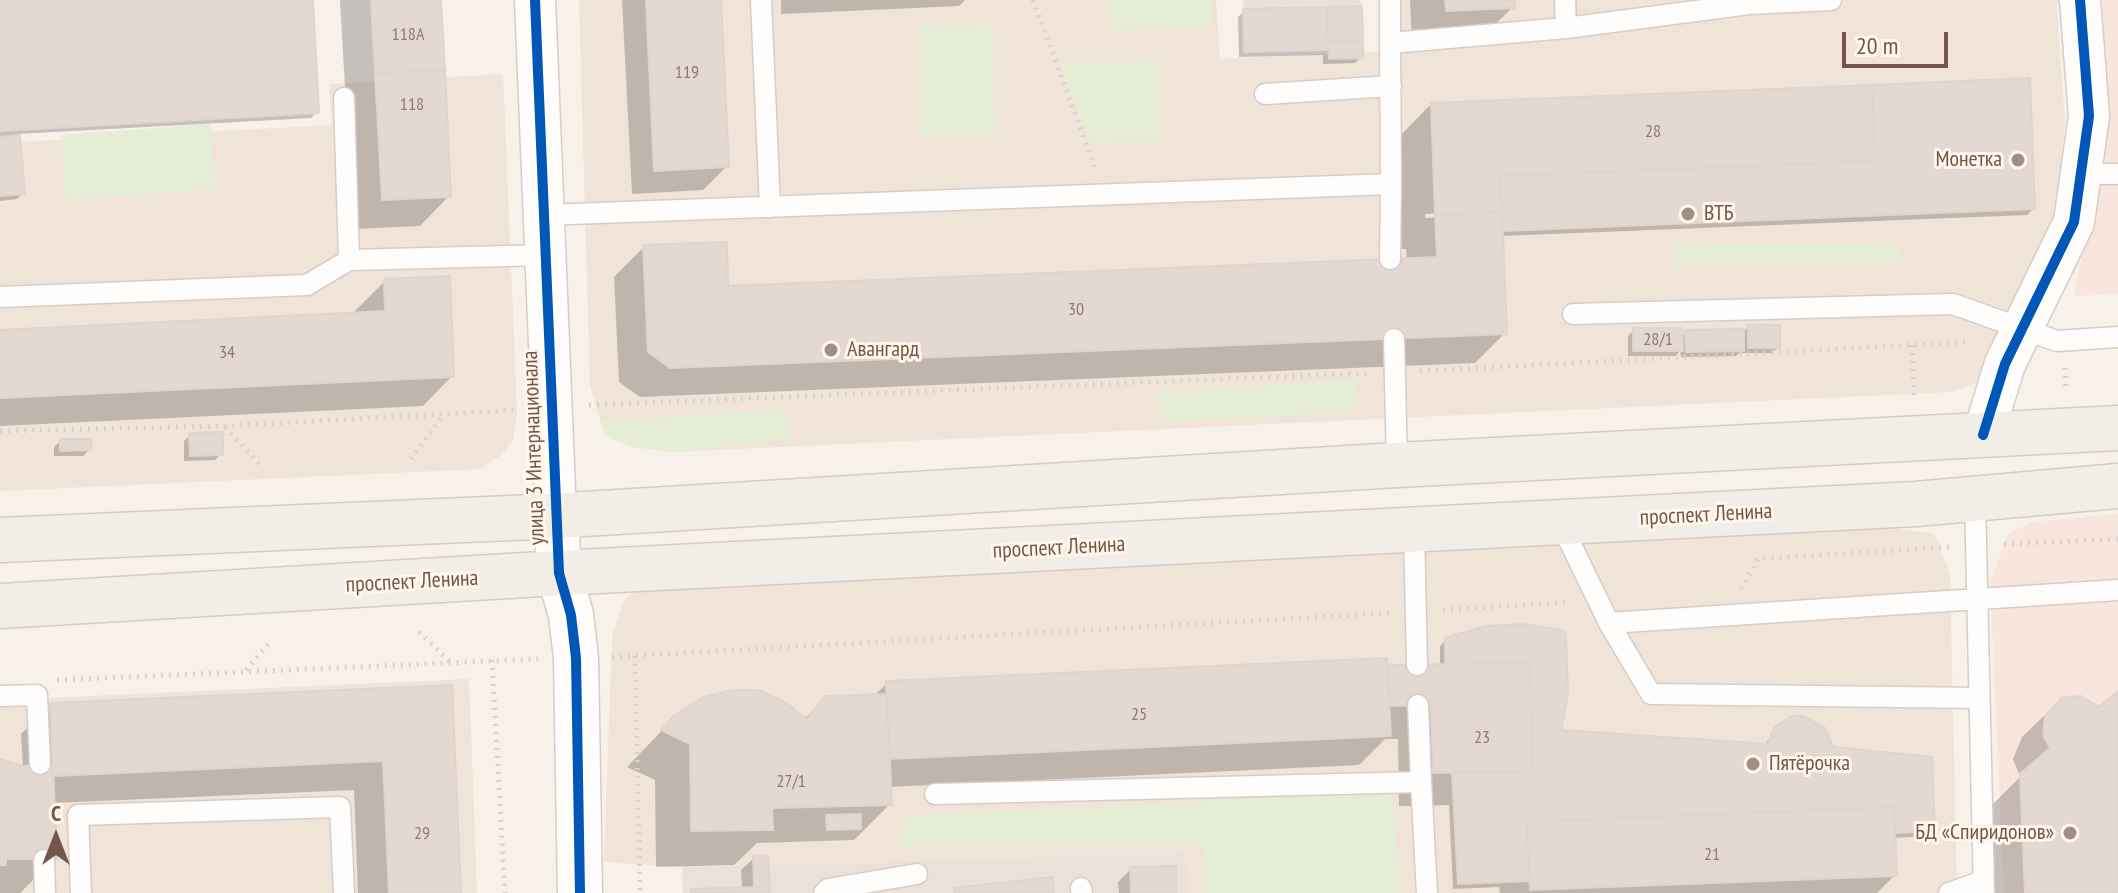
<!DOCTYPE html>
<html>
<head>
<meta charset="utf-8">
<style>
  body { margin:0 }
  #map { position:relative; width:2118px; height:893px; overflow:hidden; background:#f7f1ea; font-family:"PT Sans Narrow",sans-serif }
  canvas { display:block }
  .north { position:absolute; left:16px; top:797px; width:80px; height:80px; -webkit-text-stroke:6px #fff6ec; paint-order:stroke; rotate:0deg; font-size:22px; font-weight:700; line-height:32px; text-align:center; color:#75564b }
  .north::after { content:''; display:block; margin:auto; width:28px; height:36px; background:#75564b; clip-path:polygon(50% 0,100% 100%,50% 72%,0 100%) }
  .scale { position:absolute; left:1842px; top:32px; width:106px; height:36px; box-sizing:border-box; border:4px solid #75564b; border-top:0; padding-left:10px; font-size:24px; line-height:28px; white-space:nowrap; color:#75564b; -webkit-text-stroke:6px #fff6ec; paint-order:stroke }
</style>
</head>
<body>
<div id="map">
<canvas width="2118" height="893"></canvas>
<div class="north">С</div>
<div class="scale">20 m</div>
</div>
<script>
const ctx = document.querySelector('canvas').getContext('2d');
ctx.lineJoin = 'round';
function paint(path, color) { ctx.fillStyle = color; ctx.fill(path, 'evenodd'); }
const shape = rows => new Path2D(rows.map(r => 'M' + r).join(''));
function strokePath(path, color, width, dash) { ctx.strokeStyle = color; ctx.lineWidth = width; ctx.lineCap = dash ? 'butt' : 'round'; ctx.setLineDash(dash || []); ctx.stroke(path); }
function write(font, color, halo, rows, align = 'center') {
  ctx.font = font + ' "PT Sans Narrow",sans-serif'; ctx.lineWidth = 6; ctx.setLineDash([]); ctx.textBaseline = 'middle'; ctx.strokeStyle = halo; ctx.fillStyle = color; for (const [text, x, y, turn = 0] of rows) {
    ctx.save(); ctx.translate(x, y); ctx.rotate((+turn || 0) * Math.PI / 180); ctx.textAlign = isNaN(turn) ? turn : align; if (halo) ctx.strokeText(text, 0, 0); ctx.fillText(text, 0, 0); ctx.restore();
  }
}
paint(shape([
  [579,0,1216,0,1220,59,1384,51,1386,0,2056,0,2065,121,2054,227,2023,307,1977,383,1950,392,673,452,633,447,612,439,603,430,590,385],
  [503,74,517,411,513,441,500,456,480,469,0,491,0,143,332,125,329,84],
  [1872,525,1934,534,1950,574,1957,893,1186,893,1184,853,682,867,604,862,612,637,623,601,641,585],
  [469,679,477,893,0,893,0,700]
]), '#f0e3d8');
paint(shape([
  [2056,0,2118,0,2118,294,2074,296,2100,164,2093,2,2056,4],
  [2118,514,2118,893,2004,893,1990,583,2008,534,2032,522]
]), '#f7e5de');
paint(shape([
  [1243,0,1360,0,1362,6,1327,7,1328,50,1244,52],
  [1185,853,1188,893,683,893,682,867]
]), '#eae1db');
paint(shape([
  [1109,0,1212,0,1213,27,1110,31],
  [993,25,994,136,921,138,919,26],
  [1159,62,1163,142,1090,143,1060,63],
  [210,124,216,189,66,200,61,135],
  [1900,243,1900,263,1675,266,1675,245],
  [1358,380,1353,412,1162,421,1155,392],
  [784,409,792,439,673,452,633,447,612,439,603,430,602,422],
  [1391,792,1402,893,1206,893,1204,846,897,845,907,816]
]), '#e5edd5');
paint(shape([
  [0,0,311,0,317,112,311,118,18,134,23,193,17,199,0,201],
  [340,0,439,0,449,196,420,226,353,229],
  [622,0,719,0,727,166,703,190,632,194],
  [781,0,965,0,959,6,781,14],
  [1410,0,1512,0,1513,7,1478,41,1412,44],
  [1360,8,1361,57,1355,63,1323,64,1323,55,1239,57,1238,17,1244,11],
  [1431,104,2033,209,2027,215,1501,236,1505,333,1475,363,640,397,619,382,614,277,644,247,726,288,1407,261,1406,249,1402,249,1397,139],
  [1467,212,1467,216,1425,218,1425,214],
  [385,281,452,376,423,406,0,426,0,332,355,315,355,311],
  [1748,327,1778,347,1772,353,1742,353,1742,350,1736,356,1681,357,1680,351,1675,356,1628,356,1628,336,1634,330,1681,338,1686,332,1742,334],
  [190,435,221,454,215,460,184,461,184,441],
  [60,441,89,450,83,456,54,456,54,447],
  [1523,626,1558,732,1765,745,1775,729,1832,748,1933,830,1927,836,1893,838,1895,875,1877,893,1500,893,1499,887,1453,889,1449,805,1399,806,1398,739,1385,739,1359,765,889,787,890,804,854,840,757,843,734,865,656,867,655,780,627,767,675,717,804,719,826,698,874,696,887,683,1386,671,1390,667,1440,666,1440,646,1446,640],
  [450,687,459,893,358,893,354,790,53,803,55,858,20,893,0,893,0,761,23,768,21,734,51,705],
  [2118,694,2118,893,1995,893,1991,806,2020,777,2013,759,2022,737,2053,707,2069,698,2099,710],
  [754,858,768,893,690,893,742,889,741,870],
  [1131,869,1174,893,1119,893,1118,882]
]), '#0003');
const building = shape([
  [0,0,313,0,319,113,0,131,0,0],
  [371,0,441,0,445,70,375,73,371,0],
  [646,0,721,0,729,167,654,171,646,0],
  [1445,0,1514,0,1515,8,1446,11,1445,0],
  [1362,6,1363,40,1328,41,1327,7,1362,6],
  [1327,7,1328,50,1244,52,1243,9,1327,7],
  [1363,40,1363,58,1329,59,1328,41,1363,40],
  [445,70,451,197,382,200,375,73,445,70],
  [2030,78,2035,209,1503,231,1500,176,1875,161,1872,85,2030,78],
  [1872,85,1875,161,1500,176,1502,212,1435,215,1431,103,1872,85],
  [20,135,25,194,0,196,0,137,20,135],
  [1502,212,1507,334,670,368,648,352,643,245,727,242,728,286,1437,257,1435,215,1502,212],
  [450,276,454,377,0,398,0,330,385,311,384,279,450,276],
  [1748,325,1780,325,1780,348,1748,348,1748,325],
  [1633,328,1682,328,1683,351,1633,351,1633,328],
  [1744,329,1744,351,1686,352,1685,330,1744,329],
  [223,432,223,455,190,456,189,433,223,432],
  [60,439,91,439,91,450,60,451,60,439],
  [1523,624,1562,630,1566,634,1568,695,1561,730,1768,744,1774,727,1792,716,1803,716,1825,728,1833,747,1932,757,1935,831,1895,833,1894,807,1527,822,1529,881,1458,884,1452,772,1532,771,1530,663,1445,664,1445,638,1486,626,1523,624],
  [1387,658,1391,736,889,759,886,681,1387,658],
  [1530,663,1532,771,1433,773,1431,705,1390,706,1389,665,1530,663],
  [452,685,461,893,389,893,383,761,53,776,50,703,452,685],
  [734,690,758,690,783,701,807,719,825,696,887,694,892,805,772,808,773,830,691,831,690,744,661,730,674,716,703,697,734,690],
  [2118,691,2118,893,2025,893,2020,774,2050,748,2043,735,2045,716,2062,698,2081,696,2099,707,2118,691],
  [0,759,22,766,53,765,57,859,6,859,6,865,0,865,0,759],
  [1894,807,1897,876,1530,890,1527,822,1894,807],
  [861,814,861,829,827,830,826,815,861,814],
  [768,855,770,893,691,893,691,889,754,887,753,856,768,855],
  [1176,866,1176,893,1131,893,1130,867,1176,866],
  [1053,877,1054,893,954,893,954,888,1053,877]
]);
paint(building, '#e3d9d2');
strokePath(building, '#e0d4cc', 2);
const service = shape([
  [761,0,770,207],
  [1390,0,1390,43],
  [1565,0,1566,28],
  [1265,94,1391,86],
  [344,98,349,260],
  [2080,174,2118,174],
  [544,215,1391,184,1390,43,1566,28,1749,4,1831,0],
  [1390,259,1391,184],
  [0,297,307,285,349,260,546,255],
  [1573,314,1953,304,2057,341,2118,337],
  [1394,339,1397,465],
  [1975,498,1984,893],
  [1560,522,1609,623,1651,694,1979,698],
  [1414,529,1417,665],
  [1609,623,2118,590],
  [0,696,37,695,40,764],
  [1418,705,1421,782],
  [935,794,1421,782,1427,893],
  [44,860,45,893],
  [1081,888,1082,893],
  [81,893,78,815,340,807,344,893],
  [824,893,828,889,917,874],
  [1949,893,1983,881]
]);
const minor = shape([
  [535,0,556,515],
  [1983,435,2005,364,2074,222,2089,116,2080,0]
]);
const tertiary = shape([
  [556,515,559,573,571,615,576,658,580,893]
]);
const primary = shape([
  [0,540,534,517,1397,465,2118,428],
  [0,606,559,573,1916,504,2118,486]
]);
strokePath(service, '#d6cdc8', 23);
strokePath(minor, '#d6cdc8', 43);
strokePath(tertiary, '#d6cdc8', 47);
strokePath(primary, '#d5cbc6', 47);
strokePath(shape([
  [1033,0,1095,167],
  [1912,345,1914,400],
  [2065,368,2066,392],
  [1420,371,1969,342],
  [589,405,1370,373],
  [225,427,262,467],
  [0,431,225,426,515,410],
  [411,459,442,417],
  [2004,544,2118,539],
  [1741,589,1758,559,1950,547],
  [1443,610,1569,602],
  [419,632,450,662],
  [635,656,640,893],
  [612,657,1389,613],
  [492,660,505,893],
  [246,670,272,640],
  [57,680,538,659]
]), '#dad1ce', 5, [2, 6]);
strokePath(service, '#fefdfc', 20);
strokePath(minor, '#fefdfc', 40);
strokePath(tertiary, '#fefdfc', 44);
strokePath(primary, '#f2ede6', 44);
strokePath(shape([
  [535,0,559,573,571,615,576,658,580,893],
  [1983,435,2005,364,2074,222,2089,116,2080,0]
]), '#0057b8', 10);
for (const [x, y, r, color] of [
  [2018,160,8,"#a28c83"],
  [1688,214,8,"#a28c83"],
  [831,350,8,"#a28c83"],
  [1753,764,8,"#a28c83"],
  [2070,833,8,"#a28c83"]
]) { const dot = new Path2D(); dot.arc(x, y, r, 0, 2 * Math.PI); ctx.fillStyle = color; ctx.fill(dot); strokePath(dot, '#fff6ec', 3); }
write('18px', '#92796f', null, [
  ["118А",408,35],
  ["119",687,73],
  ["118",412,105],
  ["28",1653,132],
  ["30",1076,310],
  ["28/1",1658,340],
  ["34",227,353],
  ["25",1139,715],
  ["23",1482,738],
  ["27/1",791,782],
  ["29",422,834],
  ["21",1712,855]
]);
write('22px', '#75564b', '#fff6ec', [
  ["Монетка",2002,160,"right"],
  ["ВТБ",1704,214],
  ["Авангард",847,350],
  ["Пятёрочка",1769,764],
  ["БД «Спиридонов»",2054,833,"right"]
], 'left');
write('22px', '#75564b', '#fff6ec', [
  ["улица 3 Интернационала",534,448,-92],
  ["проспект Ленина",1706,515,-3],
  ["проспект Ленина",1059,548,-3],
  ["проспект Ленина",412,582,-3]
]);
</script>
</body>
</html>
